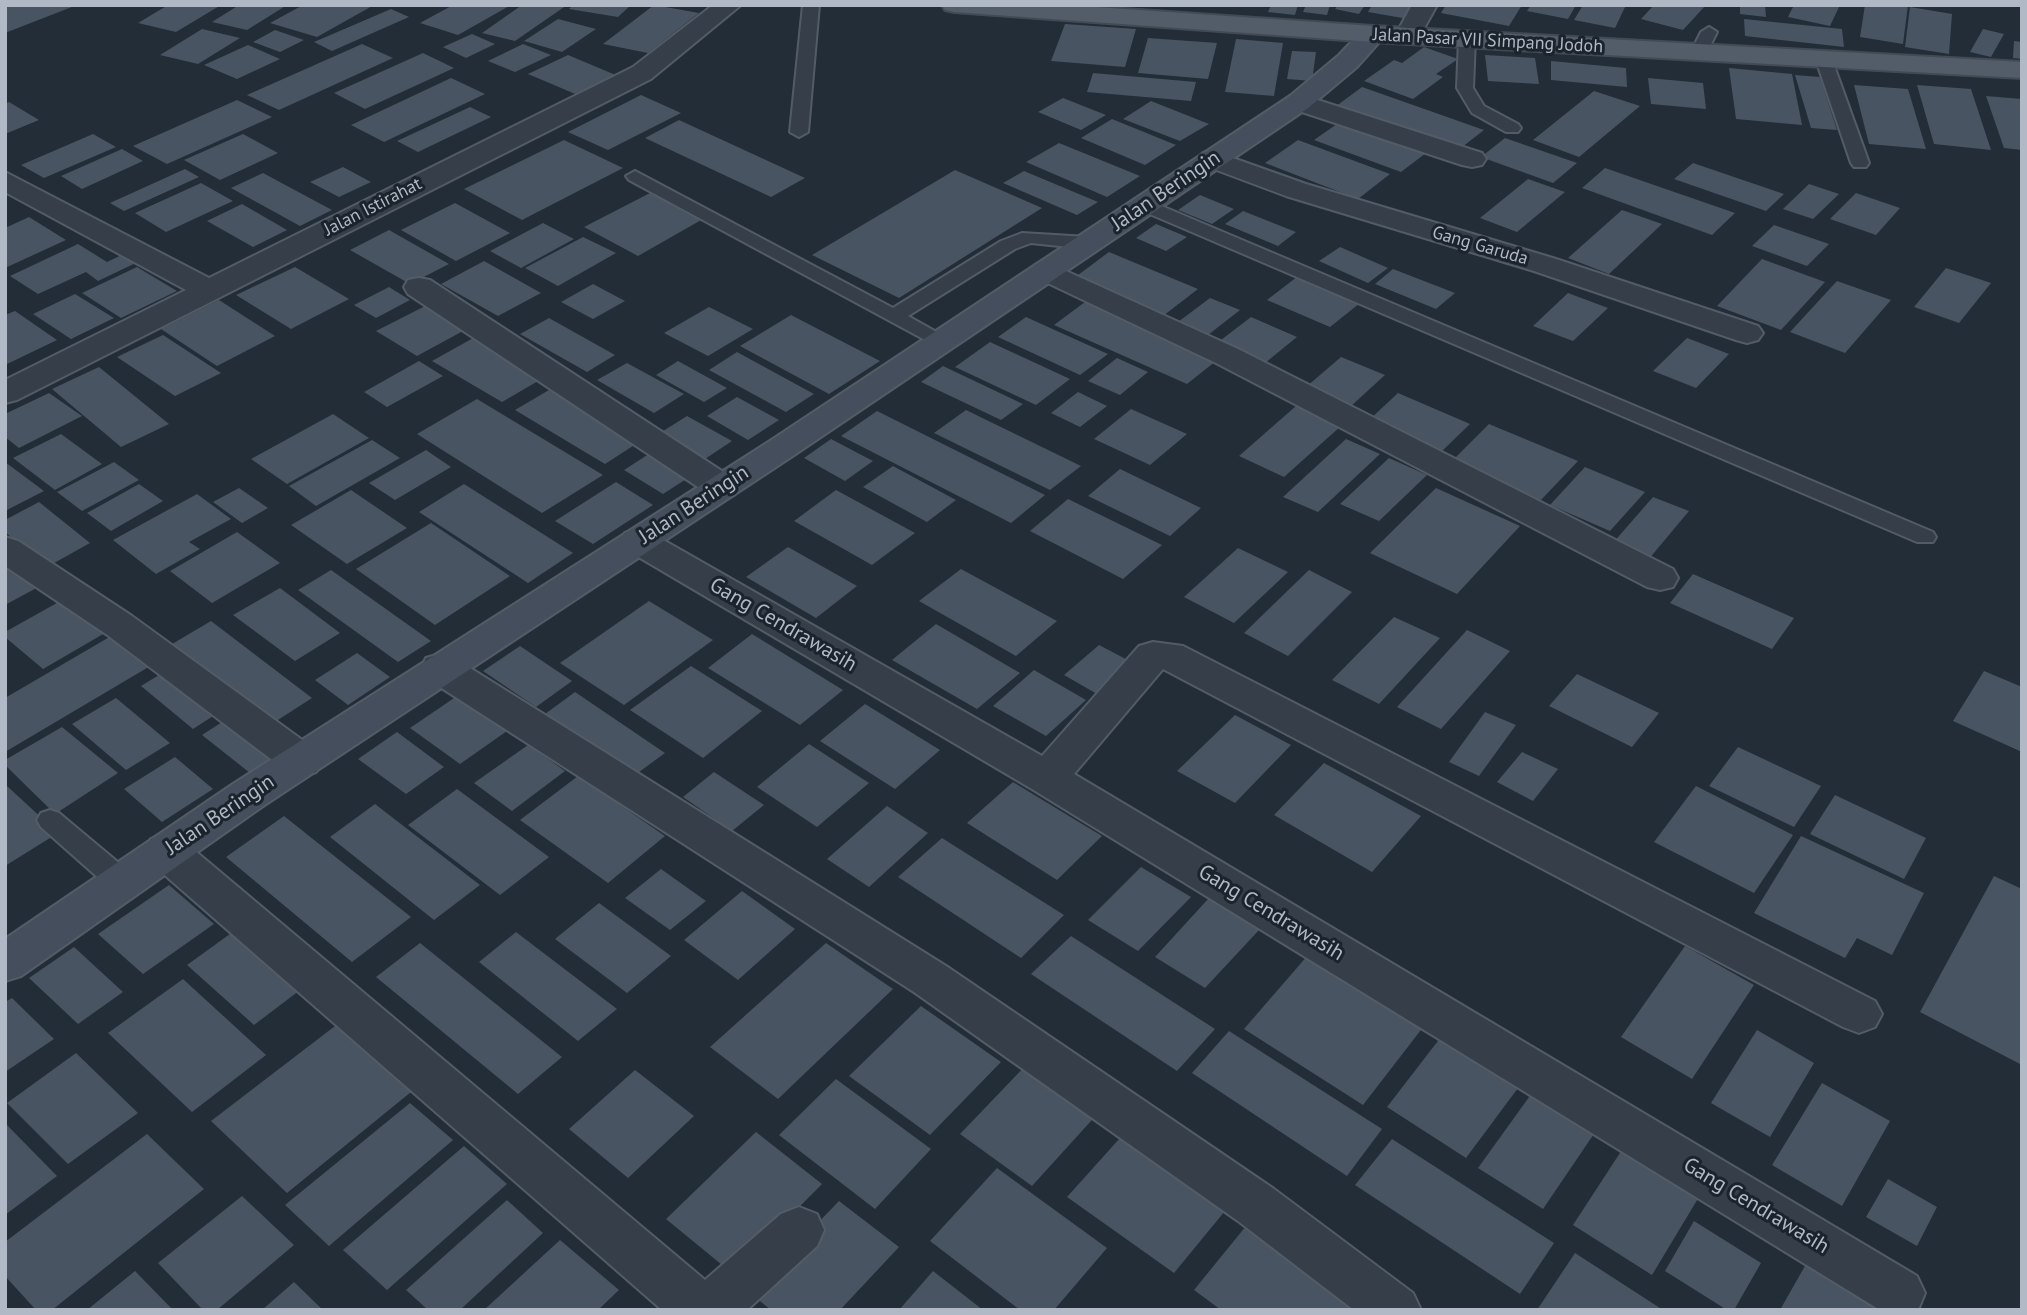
<!DOCTYPE html>
<html>
<head>
<meta charset="utf-8">
<style>
  body { margin:0 }
  #map { position:relative; width:2027px; height:1315px; overflow:hidden; background:#222d38; font-family:"PT Sans",sans-serif }
  canvas { display:block }
  .frame { position:absolute; inset:0; border:7px solid #b0b9c5; pointer-events:none }
</style>
</head>
<body>
<div id="map">
<canvas width="2027" height="1315"></canvas>
<div class="frame"></div>
</div>
<script>
const ctx = document.querySelector('canvas').getContext('2d');
ctx.lineJoin = 'round';
function paint(path, color) { ctx.fillStyle = color; ctx.fill(path, 'evenodd'); }
const shape = rows => new Path2D(rows.map(r => 'M' + r).join(''));
function strokePath(path, color, width, dash) { ctx.strokeStyle = color; ctx.lineWidth = width; ctx.lineCap = dash ? 'butt' : 'round'; ctx.setLineDash(dash || []); ctx.stroke(path); }
function write(font, color, halo, rows, align = 'center') {
  ctx.font = font + ' "PT Sans",sans-serif'; ctx.lineWidth = 6; ctx.setLineDash([]); ctx.textBaseline = 'middle'; ctx.strokeStyle = halo; ctx.fillStyle = color; for (const [text, x, y, turn = 0] of rows) {
    ctx.save(); ctx.translate(x, y); ctx.rotate((+turn || 0) * Math.PI / 180); ctx.textAlign = isNaN(turn) ? turn : align; if (halo) ctx.strokeText(text, 0, 0); ctx.fillText(text, 0, 0); ctx.restore();
  }
}
paint(shape([
  [5,5,77,5,5,33],
  [168,5,221,5,176,32,138,23],
  [239,5,287,5,247,30,212,22],
  [303,5,374,5,317,37,270,23],
  [453,5,511,5,458,35,420,23],
  [522,5,567,5,515,41,482,33],
  [573,5,631,5,618,17,569,9],
  [654,5,699,13,648,53,603,44],
  [1271,5,1298,5,1295,15,1268,12],
  [1306,5,1330,5,1327,15,1303,12],
  [1338,5,1365,5,1359,14,1335,9],
  [1372,5,1418,5,1408,19,1368,12],
  [1446,5,1522,5,1509,26,1441,13],
  [1531,5,1576,5,1568,19,1527,11],
  [1583,5,1626,5,1615,28,1574,20],
  [1654,5,1706,5,1683,30,1641,19],
  [1740,5,1765,5,1766,17,1740,14],
  [1794,5,1840,5,1830,26,1788,17],
  [1865,5,1908,5,1903,44,1860,37],
  [1910,7,1952,14,1949,54,1905,47],
  [391,9,409,17,332,51,314,42],
  [558,19,596,29,562,52,524,41],
  [1744,19,1842,29,1844,47,1745,36],
  [1065,24,1136,29,1125,67,1051,61],
  [202,29,240,38,198,64,160,55],
  [1983,29,2004,34,1991,57,1970,52],
  [275,30,304,40,280,52,253,42],
  [472,34,495,44,466,58,443,47],
  [1148,38,1217,43,1208,79,1138,73],
  [1236,39,1283,43,1274,96,1225,92],
  [2014,41,2022,42,2022,59,2013,58],
  [362,44,393,58,279,110,247,95],
  [523,44,551,55,515,72,488,61],
  [248,45,280,59,237,79,204,65],
  [1424,47,1458,59,1436,74,1443,77,1413,99,1364,81,1394,60,1402,63],
  [1292,51,1316,52,1312,81,1287,79],
  [423,53,454,68,365,109,334,93],
  [568,55,618,76,580,96,528,74],
  [1485,55,1535,58,1539,84,1488,81],
  [1551,61,1626,68,1627,87,1551,80],
  [1729,68,1792,74,1802,125,1736,119],
  [1093,73,1196,82,1191,101,1087,92],
  [1795,75,1820,77,1837,130,1811,128],
  [451,78,485,94,384,142,351,125],
  [1648,78,1703,83,1706,109,1651,104],
  [1854,85,1908,89,1926,149,1869,144],
  [1917,85,1971,89,1991,150,1934,144],
  [1362,87,1484,130,1457,151,1335,107],
  [1594,91,1640,106,1579,157,1533,140],
  [641,95,681,113,608,150,568,132],
  [1986,96,2022,99,2022,150,2004,148],
  [1063,98,1106,115,1081,130,1038,112],
  [237,100,272,117,167,164,133,146],
  [1151,101,1209,124,1180,141,1123,119],
  [9,102,39,120,5,134,5,104],
  [470,107,491,117,418,152,397,141],
  [1112,119,1176,145,1145,165,1081,138],
  [1344,119,1430,150,1401,172,1314,140],
  [679,120,805,178,771,197,645,138],
  [93,134,116,147,44,178,21,165],
  [243,134,278,153,220,180,184,160],
  [1505,138,1577,163,1553,183,1481,157],
  [564,140,623,168,522,220,464,189],
  [1298,140,1390,174,1358,199,1265,163],
  [1059,143,1140,176,1107,197,1026,162],
  [122,149,143,161,82,189,61,176],
  [1693,163,1784,194,1766,211,1674,179],
  [343,167,371,182,339,197,310,182],
  [1605,168,1735,213,1712,235,1582,188],
  [185,169,199,177,124,211,110,203],
  [955,170,1042,208,899,298,812,255],
  [1024,171,1098,202,1077,215,1003,183],
  [263,173,332,210,300,226,231,188],
  [1528,179,1565,192,1517,232,1480,218],
  [201,183,233,201,166,232,135,213],
  [1809,184,1839,194,1813,219,1783,209],
  [650,193,703,219,638,256,584,227],
  [1856,193,1900,208,1876,235,1830,219],
  [1200,195,1234,209,1212,224,1178,210],
  [455,203,510,233,456,261,401,230],
  [242,204,287,230,253,247,207,221],
  [1622,210,1662,224,1609,274,1568,258],
  [1243,211,1296,232,1278,246,1225,224],
  [29,217,66,240,5,268,5,228],
  [543,223,574,239,521,268,490,251],
  [1156,224,1187,237,1166,251,1136,238],
  [1774,225,1829,244,1807,266,1752,246],
  [389,230,449,264,410,284,350,250],
  [583,237,616,253,558,286,525,268],
  [78,244,107,262,128,252,142,260,98,281,86,272,38,294,10,276],
  [1340,247,1388,268,1368,283,1319,261],
  [1109,252,1198,289,1163,316,1074,278],
  [1762,259,1825,282,1781,330,1717,306],
  [484,261,541,293,498,316,441,284],
  [137,267,177,291,121,318,82,293],
  [295,267,349,299,291,329,236,295],
  [1946,268,1991,283,1959,323,1914,307],
  [1393,269,1455,293,1436,309,1375,284],
  [1302,273,1365,299,1330,327,1267,300],
  [1837,281,1891,300,1845,353,1790,332],
  [593,284,625,301,593,319,561,302],
  [389,287,410,300,376,318,354,305],
  [1568,293,1608,308,1573,341,1533,326],
  [75,294,114,318,71,339,33,314],
  [1210,298,1240,310,1208,335,1178,322],
  [1089,299,1221,357,1187,384,1054,325],
  [219,300,275,336,217,366,161,329],
  [433,302,474,325,417,356,376,331],
  [709,307,753,329,708,356,664,333],
  [15,311,57,340,5,365,5,315],
  [791,315,880,361,829,394,740,346],
  [1026,317,1108,354,1080,375,998,337],
  [1251,317,1297,337,1265,363,1217,343],
  [549,318,615,355,587,372,520,334],
  [163,335,221,373,175,396,117,357],
  [475,337,545,377,502,402,432,361],
  [1687,338,1729,354,1696,388,1653,371],
  [990,342,1070,379,1036,405,955,367],
  [737,352,814,394,786,412,709,370],
  [1341,357,1385,375,1350,407,1306,387],
  [1117,358,1148,372,1120,395,1088,381],
  [419,361,443,376,387,407,364,392],
  [678,361,727,388,704,402,656,375],
  [627,363,684,394,654,413,597,380],
  [943,366,1023,404,1001,420,921,382],
  [99,367,169,424,121,447,52,389],
  [549,390,639,442,605,464,515,410],
  [1078,392,1107,406,1080,427,1051,413],
  [49,393,82,416,19,448,5,437,5,414],
  [1398,393,1470,424,1440,453,1368,421],
  [737,397,779,420,748,440,707,416],
  [477,399,603,475,542,513,417,434],
  [1296,406,1341,426,1284,477,1239,456],
  [1131,409,1187,434,1150,465,1094,439],
  [966,410,1081,466,1050,490,934,433],
  [877,411,1045,495,1011,523,841,436],
  [333,414,369,438,287,484,251,459],
  [687,416,732,441,705,459,660,433],
  [1489,424,1578,461,1541,500,1452,461],
  [61,434,102,464,55,490,13,458],
  [831,439,873,461,845,481,804,458],
  [1346,439,1380,454,1318,512,1283,497],
  [372,440,400,458,316,506,289,486],
  [426,450,451,467,395,500,369,483],
  [655,450,694,474,663,494,624,470],
  [1389,458,1427,475,1379,521,1340,504],
  [5,462,44,491,5,511],
  [114,462,139,480,82,511,57,492],
  [893,466,956,500,927,522,863,487],
  [1585,467,1645,492,1610,531,1550,505],
  [1120,469,1201,508,1170,536,1088,496],
  [616,482,653,505,593,544,555,521],
  [139,484,163,501,111,531,87,513],
  [464,484,573,553,528,583,419,512],
  [239,488,268,508,242,523,213,502],
  [1436,488,1520,526,1457,594,1370,553],
  [351,490,407,528,347,564,291,525],
  [836,490,915,533,872,565,794,521],
  [197,494,231,519,189,542,200,549,156,574,113,540],
  [1653,497,1689,511,1648,560,1612,544],
  [1068,499,1162,545,1123,579,1030,531],
  [39,502,90,543,47,567,5,532,5,520],
  [431,523,510,576,435,625,356,569],
  [237,532,280,563,212,603,170,571],
  [788,547,857,586,816,618,746,577],
  [1238,548,1288,572,1234,623,1184,597],
  [5,555,42,585,5,605],
  [961,569,1057,621,1016,656,919,601],
  [331,570,431,641,398,662,298,590],
  [1309,570,1352,592,1288,656,1244,633],
  [1693,574,1794,618,1772,649,1670,603],
  [280,588,340,633,295,661,233,615],
  [64,599,105,633,43,669,5,637,5,632],
  [649,601,713,640,624,705,560,663],
  [1394,617,1440,638,1379,704,1332,680],
  [211,621,312,698,267,727,167,647],
  [936,624,1020,673,977,709,892,660],
  [1467,630,1510,651,1441,729,1397,707],
  [118,632,157,662,5,752,5,698],
  [752,634,843,690,800,725,708,668],
  [1099,645,1139,666,1104,698,1064,675],
  [520,646,572,681,536,707,483,671],
  [357,653,390,677,348,705,315,680],
  [691,666,762,711,703,758,630,710],
  [172,667,224,709,193,729,141,686],
  [1034,670,1086,700,1046,736,993,706],
  [1984,671,2022,687,2022,752,1953,721],
  [1577,674,1659,713,1632,747,1549,706],
  [575,692,665,753,635,775,545,714],
  [457,696,507,731,460,764,410,728],
  [116,698,170,743,126,770,72,724],
  [865,704,940,750,895,789,820,741],
  [1485,712,1516,725,1479,776,1449,762],
  [233,715,281,753,250,773,202,735],
  [1235,715,1291,745,1235,803,1177,771],
  [62,727,118,773,55,814,5,765,5,760],
  [397,732,444,767,406,794,358,759],
  [809,744,869,783,817,827,757,787],
  [528,745,565,771,512,811,474,783],
  [1738,747,1821,786,1794,827,1709,786],
  [1522,752,1558,769,1533,801,1497,782],
  [175,757,213,789,162,822,124,789],
  [1324,763,1421,816,1372,872,1274,815],
  [714,772,764,805,732,831,683,797],
  [578,776,665,836,608,883,520,820],
  [1013,782,1102,836,1057,880,967,823],
  [7,786,58,833,5,866,5,787],
  [1696,786,1793,835,1754,893,1654,842],
  [457,789,549,857,500,895,408,825],
  [1835,795,1926,838,1904,879,1810,834],
  [375,804,480,885,434,920,330,837],
  [887,806,928,833,869,887,827,859],
  [284,816,411,917,352,962,226,857],
  [1801,836,1924,893,1892,955,1857,938,1845,958,1754,913],
  [942,838,1064,915,1021,958,898,877],
  [1141,867,1191,897,1138,951,1088,920],
  [661,869,706,901,670,930,625,898],
  [1994,876,2022,889,2022,1065,1920,1012],
  [169,885,214,924,143,974,98,934],
  [742,891,795,929,738,980,684,940],
  [1209,898,1260,929,1205,988,1155,957],
  [599,903,671,956,627,993,555,939],
  [241,926,308,984,254,1025,187,965],
  [516,932,617,1009,578,1041,479,962],
  [1071,936,1215,1029,1177,1071,1031,974],
  [420,943,562,1057,518,1094,376,977],
  [826,943,893,989,778,1099,710,1047],
  [1685,946,1754,985,1692,1079,1621,1037],
  [74,947,123,992,78,1024,29,978],
  [1308,955,1424,1026,1363,1105,1244,1029],
  [183,979,266,1055,192,1112,108,1033],
  [12,998,54,1039,5,1072,5,1002],
  [921,1006,1001,1062,930,1135,849,1076],
  [335,1026,411,1092,287,1193,211,1121],
  [1757,1030,1814,1063,1770,1137,1711,1103],
  [1229,1031,1382,1129,1347,1176,1192,1073],
  [1441,1037,1521,1084,1466,1158,1387,1107],
  [76,1053,138,1113,68,1164,7,1103],
  [1030,1061,1101,1110,1032,1186,960,1134],
  [635,1070,694,1116,628,1178,569,1129],
  [836,1079,931,1149,875,1209,779,1135],
  [1822,1083,1890,1121,1842,1206,1772,1165],
  [1537,1086,1600,1125,1543,1209,1478,1168],
  [410,1103,453,1140,329,1246,285,1205],
  [5,1123,57,1176,5,1215],
  [1129,1128,1234,1200,1174,1273,1067,1197],
  [756,1132,822,1184,733,1274,666,1219],
  [147,1134,204,1189,52,1310,36,1310,5,1276,5,1242],
  [1631,1136,1708,1182,1652,1275,1573,1225],
  [1392,1139,1554,1243,1520,1294,1355,1185],
  [464,1146,507,1184,387,1290,343,1250],
  [997,1168,1107,1248,1054,1310,1020,1310,930,1241],
  [1888,1179,1937,1207,1917,1246,1866,1217],
  [242,1196,294,1245,217,1310,203,1310,158,1263],
  [507,1200,543,1233,460,1310,428,1310,406,1290],
  [839,1201,899,1247,840,1310,771,1310,750,1293],
  [1255,1215,1355,1310,1221,1310,1194,1290],
  [1694,1221,1761,1263,1734,1310,1727,1310,1665,1271],
  [560,1240,619,1290,598,1310,484,1310],
  [1575,1253,1663,1310,1537,1310],
  [1810,1257,1899,1310,1780,1310],
  [135,1271,173,1310,87,1310],
  [933,1271,983,1310,899,1310],
  [294,1282,323,1310,262,1310]
]), '#485462');
const lane = shape([
  [803,5,819,5,808,132,799,137,790,132,803,5],
  [1709,27,1717,32,1707,52,1705,55,1693,55,1691,52,1701,32,1709,27],
  [1467,34,1475,39,1473,88,1484,106,1518,124,1521,128,1518,132,1506,132,1472,113,1457,88,1459,39,1467,34],
  [1824,55,1832,60,1869,163,1866,167,1854,167,1851,163,1816,60,1824,55],
  [635,171,893,308,1001,241,1022,233,1088,237,1097,243,1088,249,1031,243,1015,249,908,316,947,338,950,342,947,346,940,348,629,180,626,176,635,171],
  [1145,199,1933,532,1936,537,1933,542,1917,542,1138,209,1136,205,1145,199],
  [50,810,59,813,132,874,136,882,132,890,122,893,112,890,41,827,37,820,41,813,50,810]
]);
const street = shape([
  [713,5,741,5,651,79,17,400,5,403,5,380,186,290,5,192,5,172,209,278,633,67,713,5],
  [1412,5,1437,5,1417,41,1408,44,1399,41,1395,36,1412,5],
  [1299,94,1482,153,1486,159,1482,165,1472,167,1462,165,1290,108,1286,102,1290,96,1299,94],
  [1213,151,1306,184,1556,259,1758,326,1763,333,1758,340,1747,343,1736,340,1534,271,1286,196,1203,165,1199,159,1203,153,1213,151],
  [1046,262,1238,349,1673,569,1678,578,1673,587,1660,590,1647,587,1216,363,1035,277,1031,271,1035,265,1046,262],
  [419,278,430,280,734,479,739,487,734,495,722,498,710,495,408,294,404,287,408,280,419,278],
  [638,529,651,533,1042,756,1139,646,1153,642,1183,646,1875,1001,1882,1014,1875,1027,1859,1033,1843,1027,1163,669,1074,774,1917,1276,1925,1293,1918,1310,1880,1310,1032,789,625,549,620,541,625,533,638,529],
  [5,537,18,541,132,616,316,750,322,761,316,772,302,776,288,772,106,634,5,566,5,537],
  [440,654,454,658,946,966,1274,1189,1413,1293,1421,1310,1354,1310,1238,1221,914,992,426,678,421,668,426,658,440,654],
  [166,835,181,839,705,1280,781,1214,799,1207,817,1214,824,1230,817,1246,747,1310,662,1310,151,863,145,851,151,839,166,835]
]);
const secondary = shape([
  [1373,26,1382,29,1386,34,1382,39,1357,67,1308,108,794,455,263,806,21,976,5,981,5,939,233,784,770,441,1290,96,1339,55,1364,29,1373,26]
]);
const primary = shape([
  [942,5,1066,5,1373,26,2022,62,2022,78,1373,42,954,12,945,10,942,5]
]);
strokePath(lane, '#535c66', 4);
strokePath(street, '#535c66', 4);
strokePath(secondary, '#535c66', 4);
strokePath(primary, '#424a55', 4);
paint(lane, '#363e49');
paint(street, '#363e49');
paint(secondary, '#444e5c');
paint(primary, '#535d69');
write('18px', '#b0b9c5', '#1b232d', [
  ["Jalan Pasar VII Simpang Jodoh",1488,41,3],
  ["Jalan Istirahat",373,207,-27],
  ["Gang Garuda",1480,246,16]
]);
write('21px', '#b0b9c5', '#1b232d', [
  ["Jalan Beringin",1166,191,-34],
  ["Jalan Beringin",694,505,-33],
  ["Gang Cendrawasih",783,625,30],
  ["Jalan Beringin",220,815,-34],
  ["Gang Cendrawasih",1271,913,31],
  ["Gang Cendrawasih",1756,1206,31]
]);
</script>
</body>
</html>
